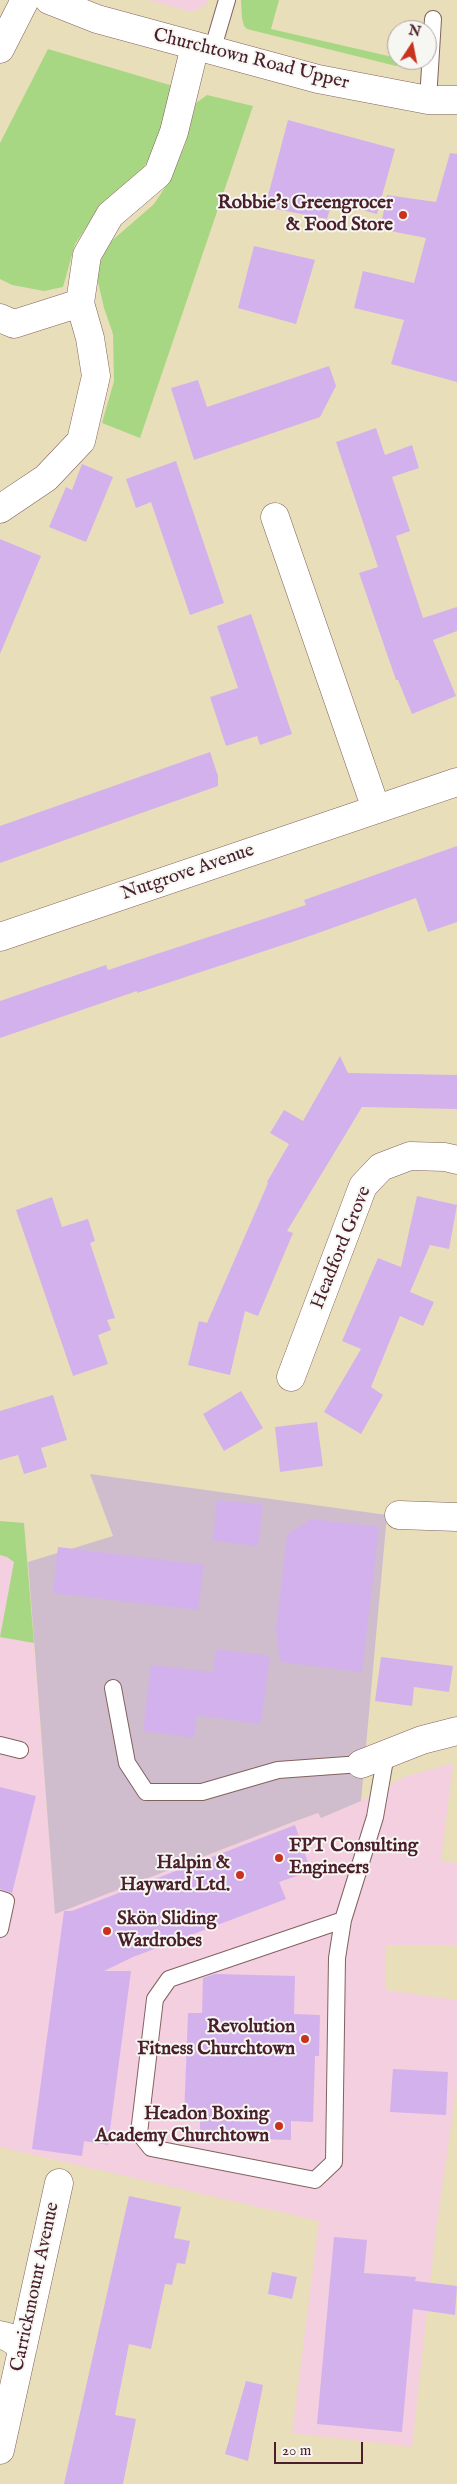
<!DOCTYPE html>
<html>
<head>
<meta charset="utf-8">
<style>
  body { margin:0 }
  #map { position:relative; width:457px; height:2484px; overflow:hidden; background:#e9deba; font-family:"IM FELL English",serif }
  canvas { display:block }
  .north { position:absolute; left:387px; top:20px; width:50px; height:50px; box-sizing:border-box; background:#f6f6f2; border:1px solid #b1a0a2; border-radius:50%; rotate:11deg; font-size:14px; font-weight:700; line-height:20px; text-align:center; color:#4a1f2b }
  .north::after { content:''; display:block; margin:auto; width:18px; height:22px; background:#c8321e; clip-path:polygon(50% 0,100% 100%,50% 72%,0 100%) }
  .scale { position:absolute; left:274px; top:2442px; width:89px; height:22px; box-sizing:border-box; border:2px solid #4a1f2b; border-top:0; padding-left:6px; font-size:15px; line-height:18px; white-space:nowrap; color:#4a1f2b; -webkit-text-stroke:4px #f6f6f2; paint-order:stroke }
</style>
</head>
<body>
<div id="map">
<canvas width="457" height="2484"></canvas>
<div class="north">N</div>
<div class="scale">20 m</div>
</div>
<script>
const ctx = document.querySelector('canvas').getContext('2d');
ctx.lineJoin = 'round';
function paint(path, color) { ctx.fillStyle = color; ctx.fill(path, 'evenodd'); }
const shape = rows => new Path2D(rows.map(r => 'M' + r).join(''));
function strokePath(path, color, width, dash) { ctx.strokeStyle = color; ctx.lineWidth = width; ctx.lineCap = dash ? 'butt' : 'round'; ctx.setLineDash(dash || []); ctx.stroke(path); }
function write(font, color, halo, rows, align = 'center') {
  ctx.font = font + ' "IM FELL English",serif'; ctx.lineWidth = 4; ctx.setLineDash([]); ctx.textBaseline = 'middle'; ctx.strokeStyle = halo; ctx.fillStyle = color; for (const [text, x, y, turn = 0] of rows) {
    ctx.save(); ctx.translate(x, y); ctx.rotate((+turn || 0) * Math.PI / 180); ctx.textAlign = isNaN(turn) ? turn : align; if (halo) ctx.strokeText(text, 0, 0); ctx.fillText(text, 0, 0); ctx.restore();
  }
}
paint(shape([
  [149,0,208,0,207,4,192,12],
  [0,1521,24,1523,55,1913,318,1813,321,1818,361,1801,404,1777,453,1763,441,1861,457,1863,457,1945,386,1945,386,1990,457,2000,457,2085,436,2230,412,2447,292,2433,319,2221,0,2147]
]), '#f3cfdf');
paint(shape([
  [90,1474,387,1515,361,1801,321,1818,318,1813,293,1822,55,1914,28,1562,113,1536]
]), '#cfbdce');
paint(shape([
  [241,0,279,0,271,29,397,58,397,60,407,60,396,66,247,29,244,26,242,18],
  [48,49,173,86,168,115,151,156,134,182,96,213,75,244,63,287,44,291,12,285,0,279,0,143],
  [207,95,253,106,140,438,102,423,114,381,113,334,104,308,96,273,108,244,154,204,168,183,185,145,196,103],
  [0,1521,24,1523,34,1643,0,1637,14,1562,7,1557,0,1555]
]), '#a8d784');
paint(shape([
  [288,120,395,149,377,214,332,202,327,219,265,207],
  [450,153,457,154,457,382,391,364,404,320,354,308,363,271,414,283,426,238,380,229,387,195,436,202],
  [254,246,315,260,296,324,238,308],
  [329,366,336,386,320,417,194,460,171,388,198,380,207,407],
  [376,428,385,455,412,445,419,468,392,477,410,531,396,536,423,618,457,607,457,631,433,640,456,696,412,714,398,680,396,680,359,573,378,567,336,442],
  [176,461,224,603,190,615,151,502,136,508,126,479],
  [82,464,113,477,86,542,49,527,66,487,72,490],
  [0,539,41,556,0,654],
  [251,614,292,734,260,745,257,736,226,746,210,697,238,688,217,626],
  [210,752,218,776,218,786,0,863,0,826],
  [457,846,457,922,428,932,416,898,307,937,137,993,137,991,0,1038,0,1001,106,965,108,970,306,905,304,900],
  [340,1056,348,1073,457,1075,457,1109,362,1107,287,1231,293,1233,258,1316,245,1311,230,1375,188,1365,199,1321,207,1323,268,1183,267,1182,289,1144,270,1133,284,1110,303,1121],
  [417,1196,457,1205,449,1249,430,1245,410,1292,434,1302,423,1326,400,1316,371,1387,383,1395,361,1434,324,1412,361,1349,342,1341,378,1258,401,1267],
  [52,1197,62,1227,88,1219,95,1241,90,1243,115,1318,107,1320,111,1330,98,1335,108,1364,73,1376,16,1210],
  [241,1391,263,1428,224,1451,203,1414],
  [53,1395,67,1440,41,1448,47,1467,24,1474,18,1455,0,1460,0,1411],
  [317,1422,323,1466,280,1472,275,1427],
  [217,1500,263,1505,258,1546,213,1541],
  [311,1519,379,1527,362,1672,280,1662,276,1629,287,1535],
  [58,1547,204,1565,198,1610,53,1593],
  [216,1649,270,1656,261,1724,197,1715,194,1738,143,1731,151,1665,213,1672],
  [381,1657,453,1666,449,1692,414,1687,412,1706,375,1701],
  [0,1787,36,1796,12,1893,0,1889],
  [295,1825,311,1871,279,1882,286,1899,133,1957,104,1971,131,1971,108,2145,84,2141,82,2156,32,2149,64,1911,72,1911],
  [215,1974,295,1976,294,2014,320,2015,319,2056,315,2056,313,2122,291,2121,291,2140,200,2137,200,2118,184,2118,188,2013,202,2013,203,1978],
  [393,2069,448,2072,446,2115,390,2112],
  [129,2196,181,2207,174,2238,190,2241,185,2264,177,2263,172,2285,165,2284,151,2349,129,2344,115,2415,136,2419,123,2484,64,2484],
  [334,2237,367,2240,364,2273,416,2277,415,2281,457,2286,455,2315,413,2309,402,2432,317,2424],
  [272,2272,297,2277,292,2299,268,2294],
  [246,2381,263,2385,248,2461,225,2454]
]), '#d3b1ed');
const service = shape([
  [212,51,227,0],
  [428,100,433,19],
  [113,1688,127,1763,146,1792,202,1792,278,1770,361,1764],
  [0,1745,20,1750],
  [0,1899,6,1901,0,1929],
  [343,1920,169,1979,155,1999,139,2133,151,2148,315,2180,334,2162,337,1958,343,1920,375,1817,386,1754]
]);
const minor = shape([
  [0,49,25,0],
  [0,318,14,324,80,303,87,255,110,215,158,174,174,132,195,46],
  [0,509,46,478,81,441,96,376,90,338,80,303],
  [275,517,376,809],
  [291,1377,363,1186,381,1167,410,1156,445,1157,457,1160],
  [399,1515,457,1517],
  [361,1764,422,1740,457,1731],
  [0,2335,8,2337,23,2347],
  [0,2450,59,2183]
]);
const tertiary = shape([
  [49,0,97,19,318,79,428,100,457,100]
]);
const secondary = shape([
  [0,937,457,782]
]);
strokePath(service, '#82625d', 18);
strokePath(minor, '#82625d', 29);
strokePath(tertiary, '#82625d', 29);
strokePath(secondary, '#82625d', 29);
strokePath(service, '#fff', 16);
strokePath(minor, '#fff', 28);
strokePath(tertiary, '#fff', 28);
strokePath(secondary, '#fff', 28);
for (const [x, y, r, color] of [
  [403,215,5,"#c8321e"],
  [279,1858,5,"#c8321e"],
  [240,1875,5,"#c8321e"],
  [107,1931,5,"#c8321e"],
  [305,2039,5,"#c8321e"],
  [279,2126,5,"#c8321e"]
]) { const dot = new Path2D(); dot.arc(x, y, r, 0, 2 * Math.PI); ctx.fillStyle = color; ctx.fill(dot); strokePath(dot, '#f6f6f2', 2); }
write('19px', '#4a1f2b', '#f6f6f2', [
  ["Churchtown Road Upper",251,60,14],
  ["Nutgrove Avenue",188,873,-19],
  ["Headford Grove",342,1248,-68],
  ["Carrickmount Avenue",36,2287,-78]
]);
write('bold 19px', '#4a1f2b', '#f6f6f2', [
  ["Robbie's Greengrocer",393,204],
  ["& Food Store",393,226],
  ["FPT Consulting",289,1847,"left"],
  ["Engineers",289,1869,"left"],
  ["Halpin &",230,1864],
  ["Hayward Ltd.",230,1886],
  ["Skön Sliding",117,1920,"left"],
  ["Wardrobes",117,1942,"left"],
  ["Revolution",295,2028],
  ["Fitness Churchtown",295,2050],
  ["Headon Boxing",269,2115],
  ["Academy Churchtown",269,2137]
], 'right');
</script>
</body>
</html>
